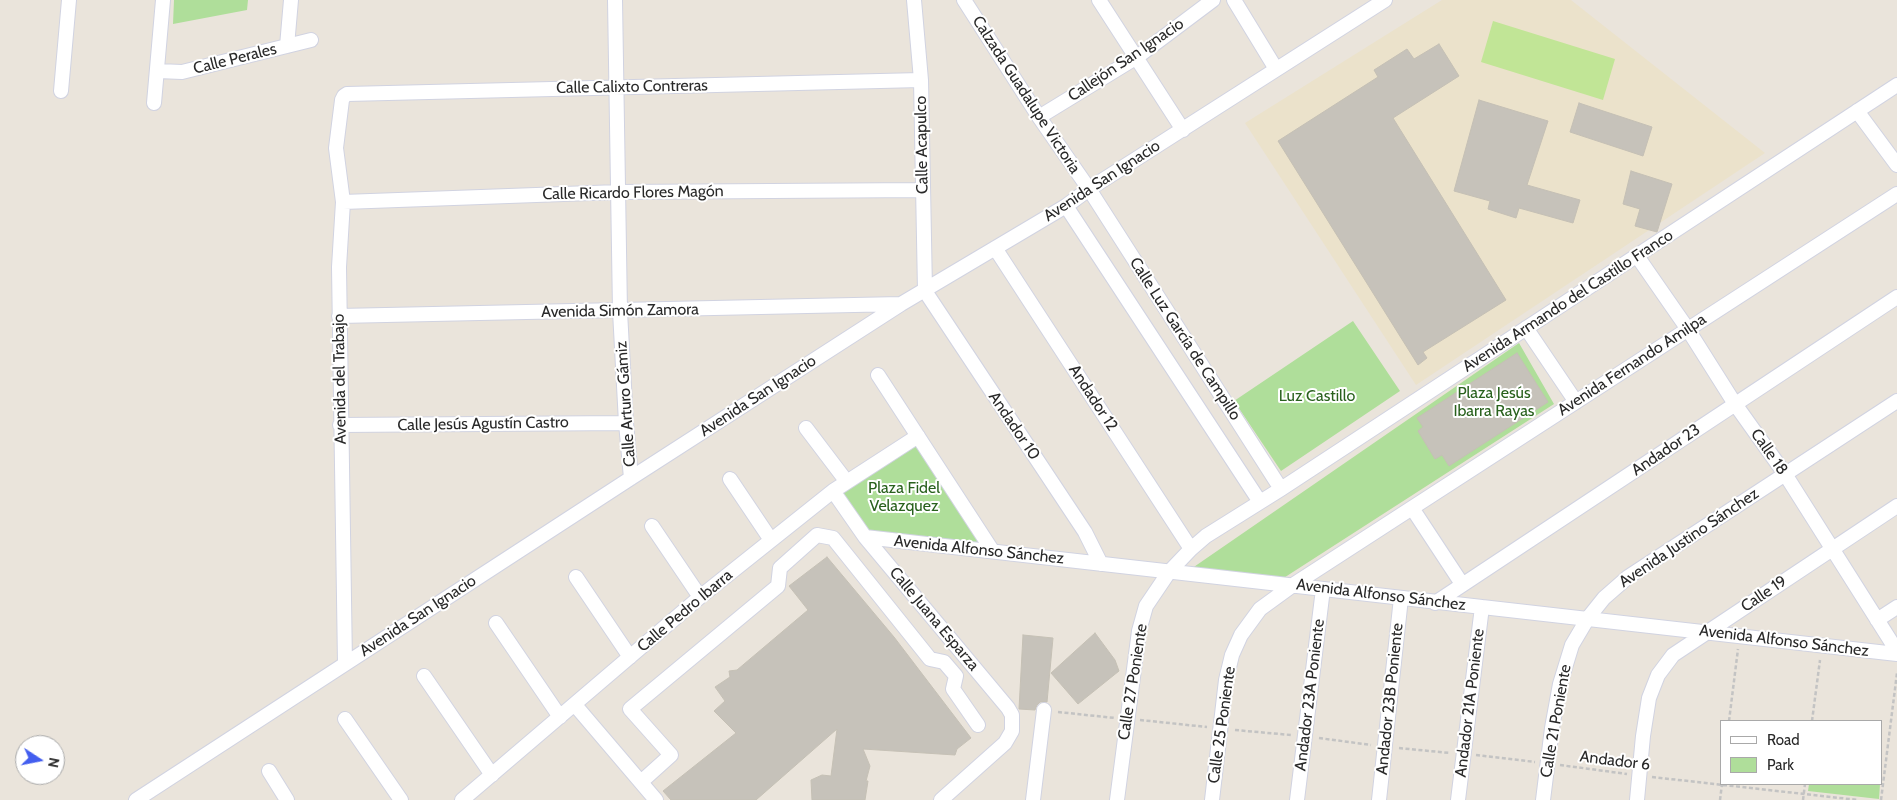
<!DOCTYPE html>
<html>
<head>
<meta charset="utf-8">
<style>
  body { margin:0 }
  #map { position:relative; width:1897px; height:800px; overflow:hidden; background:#eae4db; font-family:Cabin,sans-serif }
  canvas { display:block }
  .legend { position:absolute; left:1720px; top:720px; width:162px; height:65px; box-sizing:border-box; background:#fff; border:1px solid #a9a9a9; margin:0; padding:6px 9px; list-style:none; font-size:15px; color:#292929 }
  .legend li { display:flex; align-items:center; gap:10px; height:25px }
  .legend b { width:25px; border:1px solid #a9a9a9 }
  .north { position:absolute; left:15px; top:735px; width:50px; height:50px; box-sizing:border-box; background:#fff; border:1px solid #a9a9a9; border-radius:50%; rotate:101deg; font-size:14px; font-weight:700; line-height:20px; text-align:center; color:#292929 }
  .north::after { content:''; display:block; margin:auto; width:18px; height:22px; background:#435eef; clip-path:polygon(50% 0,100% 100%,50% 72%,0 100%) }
</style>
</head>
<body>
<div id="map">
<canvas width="1897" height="800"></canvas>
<ul class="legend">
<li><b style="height:6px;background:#fff"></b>Road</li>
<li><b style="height:14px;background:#afde9a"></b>Park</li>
</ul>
<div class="north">N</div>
</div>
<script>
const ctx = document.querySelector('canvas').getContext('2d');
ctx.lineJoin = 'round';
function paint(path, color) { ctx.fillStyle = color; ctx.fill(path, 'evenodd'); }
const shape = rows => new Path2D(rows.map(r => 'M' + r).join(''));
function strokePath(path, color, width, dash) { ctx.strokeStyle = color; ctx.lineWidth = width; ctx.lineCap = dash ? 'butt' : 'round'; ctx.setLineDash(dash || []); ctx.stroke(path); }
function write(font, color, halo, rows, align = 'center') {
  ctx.font = font + ' Cabin,sans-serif'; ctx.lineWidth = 4; ctx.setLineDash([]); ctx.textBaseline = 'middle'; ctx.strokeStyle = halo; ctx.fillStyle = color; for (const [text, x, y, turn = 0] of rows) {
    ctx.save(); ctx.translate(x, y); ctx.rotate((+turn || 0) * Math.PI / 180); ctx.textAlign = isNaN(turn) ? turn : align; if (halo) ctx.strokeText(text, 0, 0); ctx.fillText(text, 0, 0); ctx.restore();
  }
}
paint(shape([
  [1442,0,1571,0,1765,153,1416,385,1245,123]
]), '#ebe2cb');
paint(shape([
  [174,0,248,0,247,10,173,24],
  [1353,321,1400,391,1281,471,1234,401],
  [1519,343,1554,404,1279,581,1188,571],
  [918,436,992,550,865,537,833,491],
  [1809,784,1880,784,1879,799,1808,791]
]), '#afde9a');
paint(shape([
  [1493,21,1615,59,1603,100,1481,62]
]), '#c1e596');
const building = shape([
  [1439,44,1459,76,1393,118,1506,300,1423,352,1427,358,1418,365,1278,141,1378,77,1374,70,1407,49,1414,59,1439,44],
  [1479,100,1548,121,1527,185,1580,200,1573,223,1519,208,1516,218,1488,209,1490,201,1454,191,1479,100],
  [1579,103,1652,127,1643,156,1570,132,1579,103],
  [1631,171,1672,184,1657,232,1635,226,1640,209,1623,204,1631,171],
  [1517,353,1548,402,1449,466,1442,455,1435,459,1418,431,1423,427,1417,418,1517,353],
  [827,557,894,637,971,738,957,749,955,755,863,749,870,766,866,781,868,781,865,800,812,800,811,780,822,775,831,776,837,729,756,800,671,800,663,791,736,733,714,711,725,701,715,687,730,677,729,671,737,670,808,610,789,586,827,557],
  [1095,633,1115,660,1119,671,1078,704,1051,673,1095,633],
  [1023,635,1053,638,1047,702,1040,702,1037,705,1035,710,1019,709,1023,635]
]);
paint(building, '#c6c2ba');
strokePath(building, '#c5c0b5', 1);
const minor = shape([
  [615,0,620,311,626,423,631,478],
  [914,0,921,80,925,291],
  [964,0,1039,117,1089,189,1281,489],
  [1099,0,1183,130],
  [1234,0,1276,69],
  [287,46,291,0],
  [158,71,182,72,311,40],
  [61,91,69,0],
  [154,103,163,0],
  [1857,111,1897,165],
  [1039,117,1137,57,1213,0],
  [343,202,619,192,923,190],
  [1066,206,1260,502],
  [995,248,1191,549],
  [1637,256,1687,328,1735,404,1785,474,1897,651],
  [925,291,1085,532,1101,564],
  [339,316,901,304],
  [1526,328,1576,402],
  [878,375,992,550],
  [340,425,626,423],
  [806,428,847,482],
  [730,479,771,540],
  [833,491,865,537,1008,708,1012,715,1012,731,1005,743,941,800],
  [1412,508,1462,584],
  [652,526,700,597],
  [865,537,1897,654],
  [576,577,630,657],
  [1435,603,1897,297],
  [1877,620,1897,607],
  [496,623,560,717],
  [345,664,339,267,343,202,336,148,342,100,344,96,347,94,921,80],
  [424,676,492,775],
  [575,705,656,800],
  [345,719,401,800],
  [269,771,287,800],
  [641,782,671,755,630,709,778,586,780,568,817,535,833,538,930,659,944,662,956,676,953,689,978,725],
  [136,800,631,478,901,304,1066,206,1089,189,1385,0],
  [462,800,700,597,833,491,918,436],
  [1033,800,1044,710],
  [1117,800,1139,631,1146,606,1169,572,1191,549,1206,536,1281,489,1897,85],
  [1212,800,1226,680,1232,655,1241,635,1260,609,1293,585,1897,194],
  [1297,800,1323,589],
  [1379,800,1401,598],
  [1458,800,1482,607],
  [1543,800,1552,728,1560,684,1572,645,1588,618,1604,598,1628,577,1897,401],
  [1637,800,1643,736,1649,698,1658,675,1673,655,1897,506]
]);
strokePath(minor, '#d1d3e1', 16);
strokePath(shape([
  [1058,712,1115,718],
  [1140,720,1207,727],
  [1729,721,1738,649],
  [1812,721,1820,660],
  [1235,730,1291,735],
  [1319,738,1371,745],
  [1399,748,1450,753],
  [1476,755,1535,762],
  [1560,765,1627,774],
  [1652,777,1858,800],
  [1720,800,1722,784],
  [1803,800,1805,784],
  [1881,800,1897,673]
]), '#c3c3c3', 2.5, [4, 2.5]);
strokePath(minor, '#fff', 14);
write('16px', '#292929', '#fff', [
  ["Calle Perales",235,59,-14],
  ["Callejón San Ignacio",1126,60,-34],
  ["Calle Calixto Contreras",632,87,-1],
  ["Calzada Guadalupe Victoria",1026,95,57],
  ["Calle Acapulco",922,145,-91],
  ["Avenida San Ignacio",1102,181,-33],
  ["Calle Ricardo Flores Magón",633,193,-1],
  ["Avenida Armando del Castillo Franco",1568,301,-33],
  ["Avenida Simón Zamora",620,311,-1],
  ["Calle Luz García de Campillo",1185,339,57],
  ["Avenida Fernando Amilpa",1632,365,-33],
  ["Avenida del Trabajo",340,379,-91],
  ["Avenida San Ignacio",758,396,-33],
  ["Andador 12",1093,398,57],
  ["Calle Arturo Gámiz",626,404,-94],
  ["Calle Jesús Agustín Castro",483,424,-1],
  ["Andador 10",1014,426,56],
  ["Andador 23",1666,450,-34],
  ["Calle 18",1769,452,55],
  ["Avenida Justino Sánchez",1689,538,-34],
  ["Avenida Alfonso Sánchez",979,550,6],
  ["Calle 19",1764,594,-34],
  ["Avenida Alfonso Sánchez",1381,595,7],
  ["Calle Pedro Ibarra",685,611,-40],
  ["Avenida San Ignacio",418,616,-33],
  ["Calle Juana Esparza",934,619,50],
  ["Avenida Alfonso Sánchez",1784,641,7],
  ["Calle 27 Poniente",1133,682,-81],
  ["Andador 23A Poniente",1310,695,-83],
  ["Andador 23B Poniente",1390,699,-84],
  ["Andador 21A Poniente",1470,703,-83],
  ["Calle 21 Poniente",1556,721,-80],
  ["Calle 25 Poniente",1222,725,-82],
  ["Andador 6",1615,761,7]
]);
write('16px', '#29611d', '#fff', [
  ["Plaza Jesús",1494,393],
  ["Ibarra Rayas",1494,411],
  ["Luz Castillo",1317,396],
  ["Plaza Fidel",904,488],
  ["Velazquez",904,506]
]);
</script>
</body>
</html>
